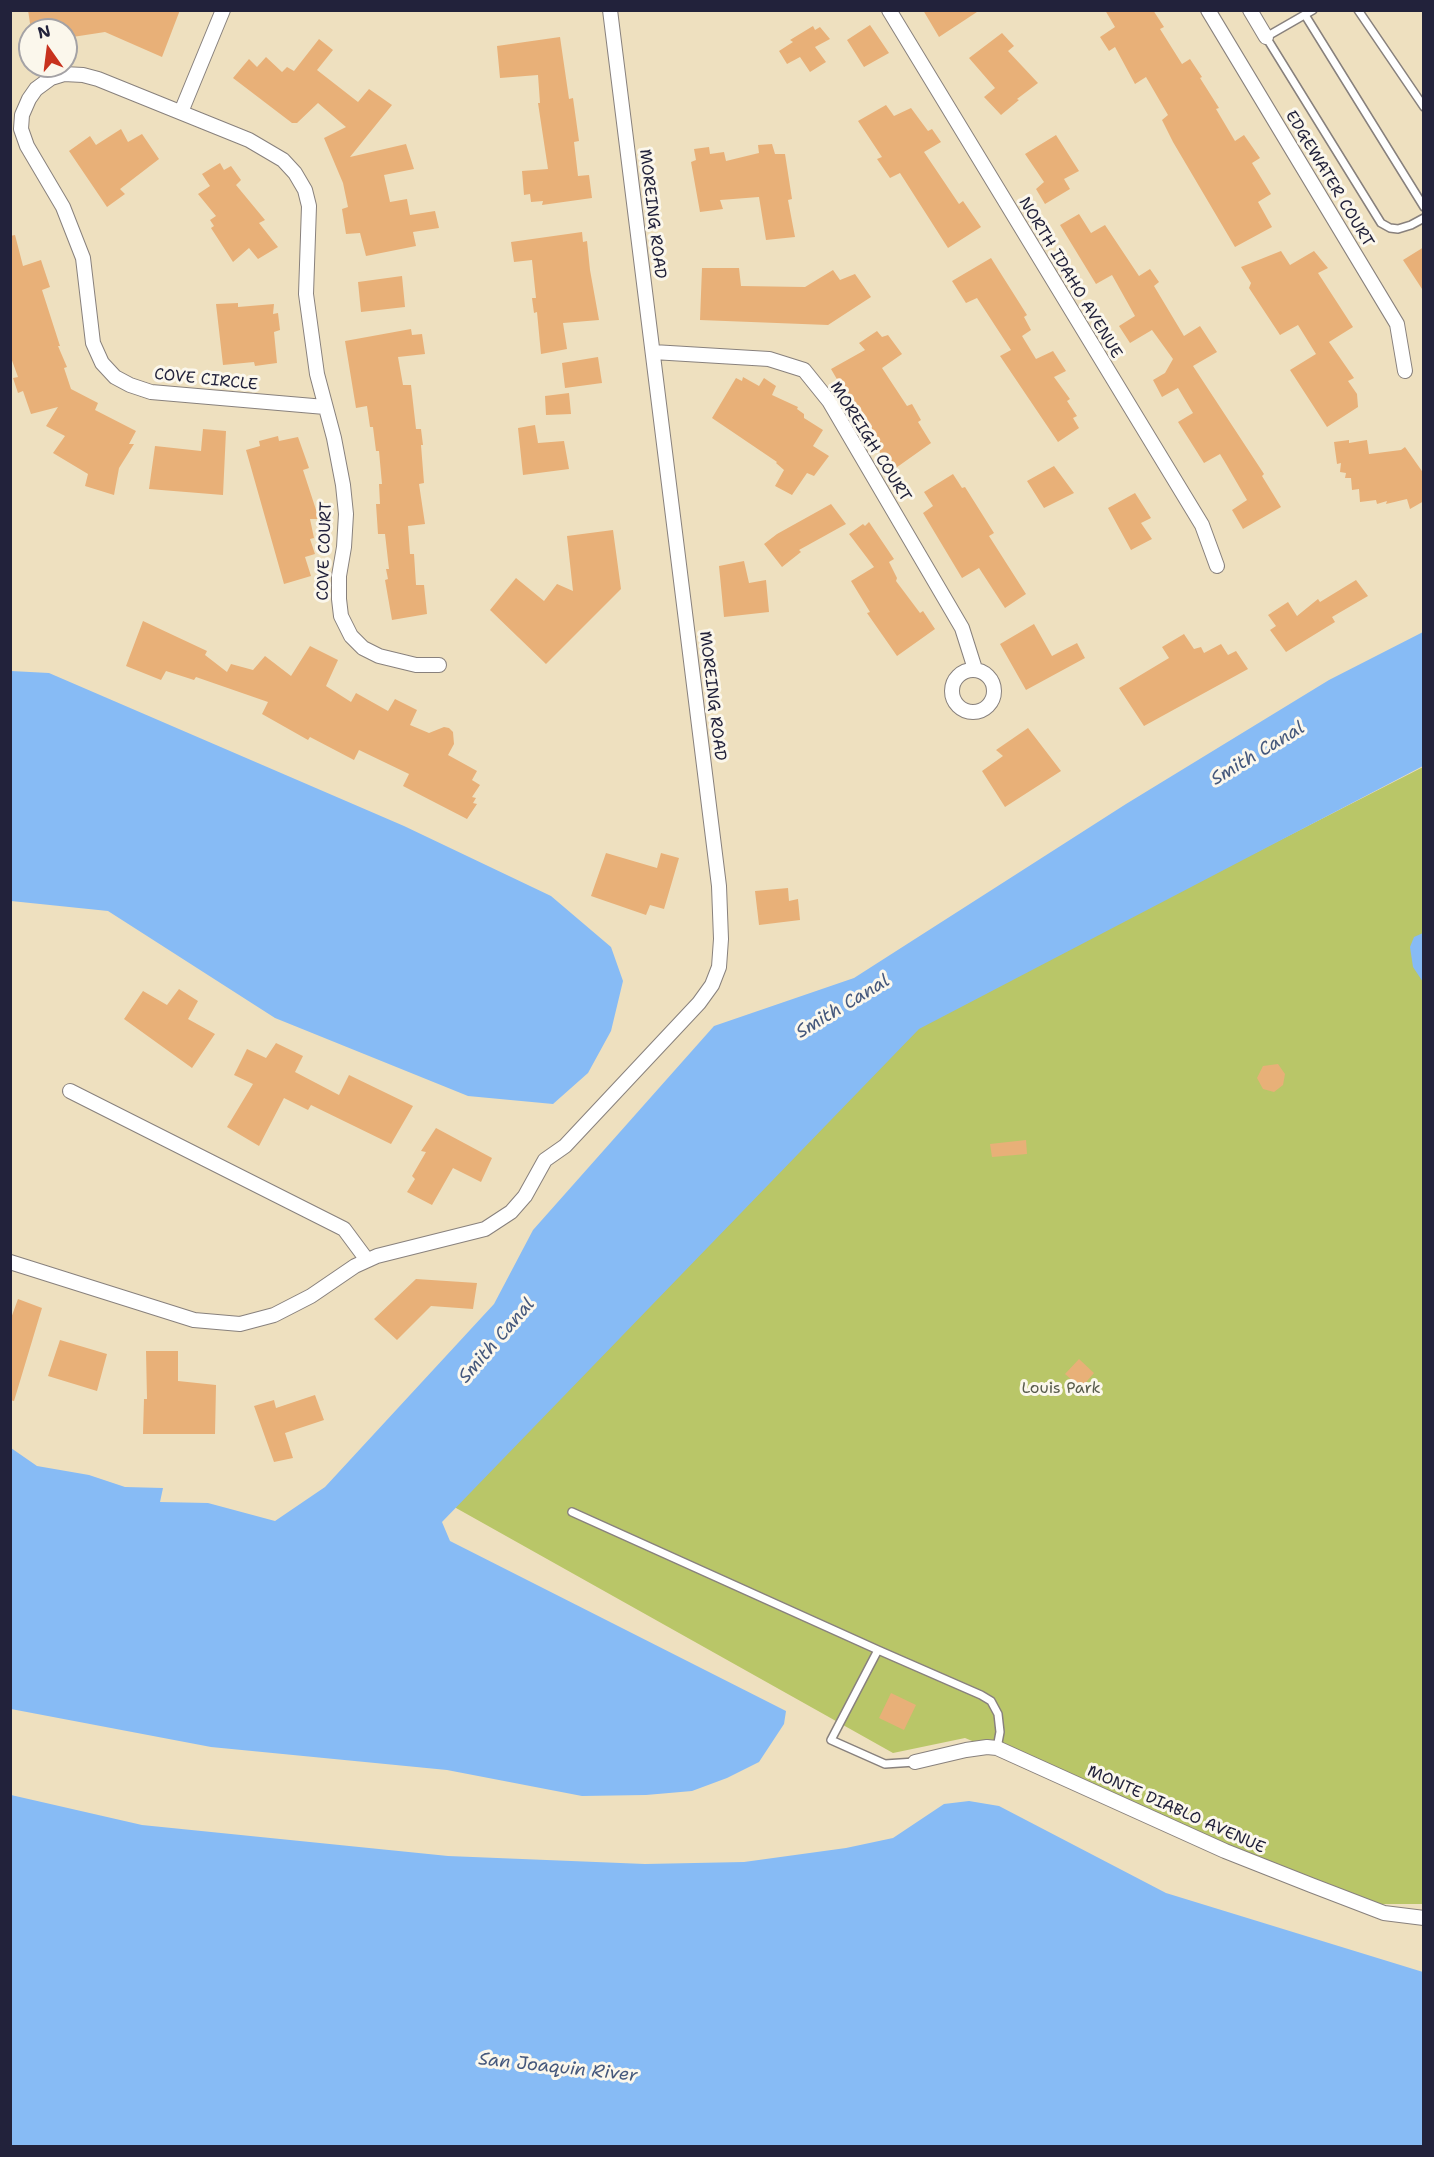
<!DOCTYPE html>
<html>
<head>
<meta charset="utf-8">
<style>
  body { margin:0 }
  #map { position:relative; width:1434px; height:2157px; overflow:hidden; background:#eee0bf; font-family:"Shantell Sans",sans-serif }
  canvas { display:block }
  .frame { position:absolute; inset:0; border:12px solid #22223b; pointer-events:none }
  .north { position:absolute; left:18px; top:18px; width:60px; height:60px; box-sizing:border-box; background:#fbf7ec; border:2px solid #a4a2a5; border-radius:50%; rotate:346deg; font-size:16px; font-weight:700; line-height:24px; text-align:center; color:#22223b }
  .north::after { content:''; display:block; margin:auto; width:21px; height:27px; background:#c8321e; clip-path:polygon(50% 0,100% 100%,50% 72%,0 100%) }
</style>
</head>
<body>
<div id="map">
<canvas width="1434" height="2157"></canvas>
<div class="frame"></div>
<div class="north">N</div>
</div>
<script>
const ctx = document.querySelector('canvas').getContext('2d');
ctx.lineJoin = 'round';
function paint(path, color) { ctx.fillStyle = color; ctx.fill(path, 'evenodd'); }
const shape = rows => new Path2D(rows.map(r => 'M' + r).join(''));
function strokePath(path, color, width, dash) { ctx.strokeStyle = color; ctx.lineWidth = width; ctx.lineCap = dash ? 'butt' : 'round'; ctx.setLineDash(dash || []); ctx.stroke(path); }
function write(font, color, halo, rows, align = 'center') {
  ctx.font = font + ' "Shantell Sans",sans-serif'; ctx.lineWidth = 6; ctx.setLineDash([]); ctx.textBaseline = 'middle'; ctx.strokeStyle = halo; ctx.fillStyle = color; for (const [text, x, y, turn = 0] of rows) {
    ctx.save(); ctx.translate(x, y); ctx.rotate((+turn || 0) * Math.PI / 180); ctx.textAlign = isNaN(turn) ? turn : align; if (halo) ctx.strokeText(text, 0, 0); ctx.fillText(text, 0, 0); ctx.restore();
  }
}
paint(shape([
  [1423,767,1423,1904,1362,1904,965,1738,893,1753,440,1499,905,1032]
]), '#b9c668');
paint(shape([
  [1423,632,1423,766,919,1029,442,1522,450,1541,786,1711,784,1724,759,1762,727,1778,692,1791,646,1795,582,1796,447,1770,211,1747,11,1709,11,1448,37,1466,89,1475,125,1487,163,1488,160,1502,208,1503,275,1521,325,1487,494,1304,533,1230,714,1026,854,978,1126,804,1329,680],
  [11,671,49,673,404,826,551,896,611,947,623,981,611,1031,588,1073,553,1104,468,1096,275,1018,108,911,11,901],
  [1423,933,1423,982,1413,967,1410,947,1414,937],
  [11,1795,142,1825,448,1856,645,1864,744,1862,846,1848,893,1838,944,1804,969,1801,999,1806,1166,1893,1423,1972,1423,2146,11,2146]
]), '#87bbf5');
paint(shape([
  [28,10,180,10,162,57,105,32,66,38,66,30,31,30],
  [923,10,980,10,939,37],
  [1105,10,1153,10,1164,27,1160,29,1182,64,1190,59,1202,77,1200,78,1219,108,1216,109,1235,141,1244,135,1260,158,1252,163,1271,194,1258,202,1272,227,1235,247,1173,142,1162,120,1168,115,1146,77,1135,84,1115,47,1109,51,1100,37,1115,27],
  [870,25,889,53,864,67,847,40],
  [813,26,815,30,820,27,830,39,815,47,826,62,810,72,800,57,787,64,779,51,793,42,790,40],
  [1002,33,1014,46,1008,51,1038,83,1017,99,1019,100,1001,115,984,97,995,88,969,58],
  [560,37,569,99,573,98,579,141,574,142,578,176,589,175,592,198,542,205,543,201,531,202,530,194,524,195,522,171,548,169,538,103,540,103,538,75,500,78,497,46],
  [319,39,333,50,317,70,358,102,369,89,392,105,350,157,406,144,414,169,384,175,390,202,407,199,410,215,435,211,439,228,413,232,416,246,366,256,360,233,346,234,342,209,348,207,343,183,324,138,346,127,318,103,297,123,292,123,233,78,249,59,257,67,266,57,282,72,287,67,294,71],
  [886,105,894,116,911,108,928,131,932,129,941,142,924,152,959,204,963,201,981,227,948,248,900,173,890,178,877,159,882,157,858,121],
  [121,129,128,142,142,134,159,159,120,189,125,194,107,207,69,151,90,136,96,145],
  [1056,135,1079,171,1064,179,1070,189,1045,204,1036,189,1044,182,1025,154],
  [772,144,775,154,785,154,792,199,788,200,795,237,766,240,759,197,720,200,723,209,700,212,691,162,696,160,694,149,709,147,710,154,724,152,726,161,759,153,758,145],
  [220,163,224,170,231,166,241,180,236,185,265,220,259,223,278,247,258,259,249,248,233,262,211,228,214,226,210,220,216,216,198,194,210,186,202,174],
  [1079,214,1091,233,1105,225,1139,276,1150,269,1159,282,1154,286,1184,336,1200,326,1217,352,1193,366,1264,474,1262,476,1281,507,1243,529,1232,510,1247,500,1226,464,1220,454,1204,463,1178,422,1193,413,1178,388,1162,397,1153,380,1165,373,1173,359,1152,330,1130,343,1119,326,1135,316,1112,275,1096,284,1060,225],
  [582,232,583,242,587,241,590,270,599,320,563,323,567,349,541,354,537,312,534,313,532,298,536,298,532,260,514,262,511,242],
  [15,235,23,266,41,260,50,287,42,290,60,346,58,346,67,367,64,368,71,389,98,403,95,410,136,431,129,444,134,444,119,468,114,495,85,486,88,474,53,453,65,436,46,426,58,407,31,414,23,391,18,393,13,378,18,377,10,355,10,236],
  [1424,247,1424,292,1403,260],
  [1281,251,1290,265,1314,251,1328,268,1318,273,1353,327,1329,342,1354,378,1348,381,1357,394,1358,407,1327,427,1290,370,1316,354,1298,325,1280,335,1249,288,1251,283,1241,267],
  [991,258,1027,315,1024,317,1031,330,1022,336,1036,359,1053,351,1066,371,1054,377,1070,399,1067,401,1077,416,1073,418,1079,428,1058,442,1000,356,1011,350,977,298,966,303,952,281],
  [702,268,739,268,741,286,805,287,833,270,840,280,855,274,871,297,828,325,700,320],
  [402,276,405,307,361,312,358,282],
  [238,303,238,307,274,304,273,314,278,313,280,330,274,332,277,363,255,366,254,362,223,365,216,304],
  [411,329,412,335,422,334,425,354,398,357,403,385,411,385,416,429,421,429,423,445,421,445,424,483,419,484,425,524,408,526,410,554,414,554,416,585,424,585,427,614,392,620,385,580,388,579,386,569,389,569,385,534,378,534,376,504,380,504,379,484,382,484,379,451,376,451,373,427,370,427,367,406,356,408,345,341],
  [877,331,882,337,888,335,902,354,882,368,907,406,912,404,921,420,918,422,931,443,893,470,879,451,883,447,860,410,856,412,831,369,865,350,859,343],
  [598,357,602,383,565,388,562,363],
  [743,377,759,386,764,378,776,386,772,395,798,407,797,409,804,414,804,418,823,430,813,446,829,456,814,476,807,473,792,495,775,486,784,470,776,463,777,462,712,418,736,378,742,381],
  [569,393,571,414,546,415,545,396],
  [535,425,538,443,564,441,569,469,523,475,518,428],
  [203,429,226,431,223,495,149,489,155,446,201,451],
  [278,436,279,441,298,437,309,468,303,470,319,519,310,519,314,538,310,539,315,554,305,557,311,576,284,584,246,450,260,446,259,441],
  [1349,440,1349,443,1367,440,1369,454,1401,450,1405,447,1424,474,1424,501,1410,509,1407,499,1386,504,1387,501,1377,504,1376,500,1360,502,1359,489,1352,490,1351,478,1345,478,1346,473,1340,472,1341,463,1337,464,1334,442],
  [1054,466,1074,493,1044,508,1027,481],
  [953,474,962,488,965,487,994,533,989,536,1026,594,1005,608,979,568,962,578,923,513,933,506,924,492],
  [1135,493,1151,518,1141,523,1152,539,1131,550,1108,508],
  [831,504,846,524,799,550,801,552,782,567,764,544,777,534],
  [869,522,894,559,889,562,897,578,896,581,920,613,923,611,935,629,897,656,867,613,870,612,851,581,874,567,849,534,863,524,865,526],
  [613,530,621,589,546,664,490,610,516,578,544,601,557,584,573,591,567,536],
  [744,561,749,583,766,580,769,612,724,617,719,566],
  [1356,580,1368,596,1332,617,1335,622,1286,652,1270,630,1276,626,1268,615,1288,602,1297,616,1318,599,1320,602],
  [143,621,207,651,205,655,227,672,231,664,253,670,265,656,291,676,310,646,338,660,326,686,351,702,356,693,388,711,395,699,417,710,410,725,429,733,444,727,449,728,453,732,454,744,448,755,477,771,472,780,480,785,472,797,476,798,473,803,477,804,467,819,403,786,409,774,359,750,354,760,310,737,308,740,262,714,268,702,196,677,194,680,166,671,161,680,126,666],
  [1034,624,1052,656,1077,643,1085,658,1026,690,1000,644],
  [1184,634,1194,649,1201,647,1204,653,1221,644,1228,655,1236,651,1248,669,1144,726,1119,688,1169,658,1162,647],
  [1028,728,1061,771,1005,807,982,771,1003,756,996,750],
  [606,853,657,868,661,853,679,858,664,909,650,905,646,915,591,896],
  [788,888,789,901,798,899,800,920,759,925,755,891],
  [179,989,198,1001,188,1019,215,1034,192,1068,124,1019,143,991,167,1005],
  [276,1043,303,1056,295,1072,339,1095,349,1075,413,1106,391,1144,311,1105,308,1110,284,1098,259,1146,227,1127,253,1084,234,1075,247,1049,266,1058],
  [1278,1064,1285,1074,1283,1085,1274,1092,1263,1089,1257,1078,1263,1066],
  [436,1128,492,1158,481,1182,453,1168,432,1205,407,1192,415,1179,412,1176,426,1152,421,1151],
  [1026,1140,1027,1154,992,1157,990,1144],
  [416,1279,477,1283,473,1309,431,1306,397,1340,374,1319],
  [18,1299,42,1308,14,1401,10,1400,10,1321],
  [60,1340,107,1354,97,1391,48,1376],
  [146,1351,178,1351,178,1381,216,1385,215,1434,143,1434,144,1399,147,1399],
  [1079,1359,1094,1373,1081,1388,1065,1374],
  [315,1395,324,1420,285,1433,293,1458,274,1462,254,1406,274,1400,276,1408],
  [891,1693,916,1705,904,1730,879,1718]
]), '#e8b078');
const service = shape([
  [1313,10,1266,37,1381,223,1390,228,1398,229,1411,225,1424,218],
  [1358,10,1424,107],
  [1305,15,1424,207],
  [572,1512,878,1650],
  [915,1762,885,1764,831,1740,878,1650,981,1695,991,1701,998,1714,1000,1732,997,1748]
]);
const minor = shape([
  [889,10,1202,525,1217,566],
  [1208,10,1397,324,1405,371],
  [1250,10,1266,37],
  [181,112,223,10],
  [653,352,769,359,804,370,829,401,962,628,975,669],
  [325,407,151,392,130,385,115,377,102,363,93,343,83,258,63,207,27,146,21,129,22,115,29,99,36,89,51,78,64,74,83,75,98,79,249,140,283,160,295,173,305,190,309,206,306,294,317,374,334,438,343,485,346,514,344,547,339,576,339,599,341,616,351,636,363,648,379,656,416,665,439,665],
  '952 691a21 21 0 1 1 42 0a21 21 0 1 1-42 0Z',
  [70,1091,344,1229,367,1260],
  [10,1262,194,1320,240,1324,274,1315,311,1296,355,1266,377,1256,485,1229,511,1212,525,1196,545,1160,565,1146,699,1003,712,985,719,967,721,939,719,886,610,10],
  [915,1762,966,1750,987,1747,997,1748,1225,1851,1311,1885,1384,1913,1424,1918]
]);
strokePath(service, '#88817d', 10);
strokePath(minor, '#88817d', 16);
strokePath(service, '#fff', 7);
strokePath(minor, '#fff', 14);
write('16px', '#22223b', '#fbf7ec', [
  ["EDGEWATER COURT",1329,179,59],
  ["MOREING ROAD",652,214,83],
  ["NORTH IDAHO AVENUE",1070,278,59],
  ["COVE CIRCLE",206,380,6],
  ["MOREIGH COURT",870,442,58],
  ["COVE COURT",325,551,-88],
  ["MOREING ROAD",712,696,83],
  ["MONTE DIABLO AVENUE",1176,1810,24]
]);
write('16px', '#575b4b', '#fbf7ec', [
  ["Louis Park",1061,1389]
]);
write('italic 18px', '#45587c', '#fbf7ec', [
  ["Smith Canal",1258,754,-31],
  ["Smith Canal",843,1007,-31],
  ["Smith Canal",497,1341,-49],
  ["San Joaquin River",558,2068,6]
]);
</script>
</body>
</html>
